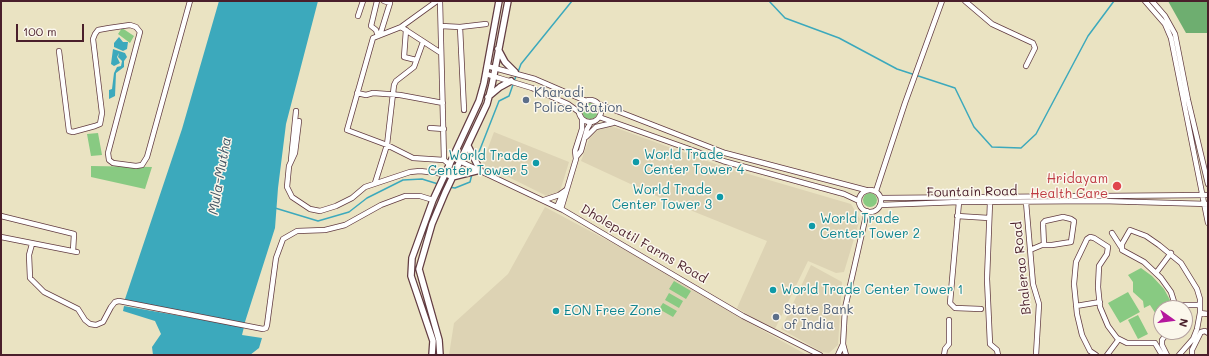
<!DOCTYPE html>
<html>
<head>
<meta charset="utf-8">
<style>
  body { margin:0 }
  #map { position:relative; width:1209px; height:356px; overflow:hidden; background:#eae3c2; font-family:Mali,sans-serif }
  canvas { display:block }
  .frame { position:absolute; inset:0; border:2px solid #4a1f2b; pointer-events:none }
  .north { position:absolute; left:1153px; top:300px; width:40px; height:40px; box-sizing:border-box; background:#fbf7ec; border:1px solid #b4a19f; border-radius:50%; rotate:104deg; font-size:11px; font-weight:700; line-height:16px; text-align:center; color:#4a1f2b }
  .north::after { content:''; display:block; margin:auto; width:14px; height:18px; background:#b5179e; clip-path:polygon(50% 0,100% 100%,50% 72%,0 100%) }
  .scale { position:absolute; left:16px; top:24px; width:68px; height:18px; box-sizing:border-box; border:2px solid #4a1f2b; border-top:0; padding-left:5px; font-size:12px; line-height:14px; white-space:nowrap; color:#4a1f2b; -webkit-text-stroke:3px #fbf7ec; paint-order:stroke }
</style>
</head>
<body>
<div id="map">
<canvas width="1209" height="356"></canvas>
<div class="frame"></div>
<div class="north">N</div>
<div class="scale">100 m</div>
</div>
<script>
const ctx = document.querySelector('canvas').getContext('2d');
ctx.lineJoin = 'round';
function paint(path, color) { ctx.fillStyle = color; ctx.fill(path, 'evenodd'); }
const shape = rows => new Path2D(rows.map(r => 'M' + r).join(''));
function strokePath(path, color, width, dash) { ctx.strokeStyle = color; ctx.lineWidth = width; ctx.lineCap = dash ? 'butt' : 'round'; ctx.setLineDash(dash || []); ctx.stroke(path); }
function write(font, color, halo, rows, align = 'center') {
  ctx.font = font + ' Mali,sans-serif'; ctx.lineWidth = 3; ctx.setLineDash([]); ctx.textBaseline = 'middle'; ctx.strokeStyle = halo; ctx.fillStyle = color; for (const [text, x, y, turn = 0] of rows) {
    ctx.save(); ctx.translate(x, y); ctx.rotate((+turn || 0) * Math.PI / 180); ctx.textAlign = isNaN(turn) ? turn : align; if (halo) ctx.strokeText(text, 0, 0); ctx.fillText(text, 0, 0); ctx.restore();
  }
}
paint(shape([
  [611,126,721,166,851,204,860,219,844,272,836,273,808,261,774,331,737,308,767,241,665,200,581,161,591,134,600,128],
  [494,132,569,162,557,201,482,164],
  [545,207,646,261,735,315,807,355,449,355,454,323,508,274],
  [811,265,842,282,838,345,829,353,822,352,781,329]
]), '#ddd3b4');
paint(shape([
  [122,28,134,36,130,43,118,34],
  '582 111a8 8 0 1 1 16 0a8 8 0 1 1-16 0Z',
  [98,133,102,155,91,156,87,134],
  [91,166,152,167,145,189,91,177],
  '863 200a7 7 0 1 1 14 0a7 7 0 1 1-14 0Z',
  [1141,268,1152,276,1164,289,1170,300,1171,308,1161,308,1161,322,1150,305,1144,308,1143,301,1133,292,1133,282,1128,275],
  [674,281,691,291,686,299,669,289],
  [1128,292,1140,312,1120,323,1108,303],
  [669,293,683,301,679,308,665,300],
  [663,303,677,311,673,317,659,309],
  [1138,315,1148,334,1138,339,1128,320]
]), '#88ca82');
paint(shape([
  [1168,1,1208,1,1208,33,1186,33]
]), '#6eae70');
paint(shape([
  [219,1,318,1,286,124,278,188,275,228,244,325,124,302,182,129],
  [119,37,123,42,128,42,127,49,123,51,114,47,114,43],
  [113,49,125,53,127,57,124,61,124,67,116,73,115,96,109,99,109,90,112,89,114,73,117,67,121,66,122,61,118,57,119,53,117,57,120,63,114,66,111,64],
  [124,306,244,327,242,335,262,338,259,348,250,355,153,355,152,347,161,334,155,321,123,311]
]), '#3ca9bc');
strokePath(shape([
  [769,1,785,18,839,38,897,69,955,88,974,127,992,147,1021,148,1036,134,1088,36,1114,1],
  [518,72,521,64,572,1],
  [477,157,499,101,509,96,516,76],
  [449,187,455,188,470,182,472,174],
  [275,208,318,221,349,212,367,198,403,180,422,179,438,184]
]), '#3ca9bc', 1.5);
const minor = shape([
  [377,1,371,26,376,30,378,36],
  [437,1,401,27,373,38,347,130,387,145,413,158,444,160,450,165],
  [440,1,444,160],
  [965,1,992,24,1033,43,1035,48,1026,66],
  [1145,1,1165,24,1171,38,1208,223],
  [1152,1,1165,16,1175,34,1188,100,1208,184],
  [358,16,363,1],
  [441,26,460,27,486,24],
  [401,27,441,53],
  [460,27,464,110],
  [406,30,404,57,416,60],
  [380,35,390,3,384,1],
  [59,51,69,131,73,132,95,126,100,124,102,113,93,39,95,34,98,30,109,28,130,25,136,27,140,32,108,153,109,160,113,163,136,166,142,165,147,157,190,1],
  [487,66,535,79,586,101],
  [486,74,532,88,568,104,579,112],
  [357,93,366,95,373,93,400,95,443,103],
  '579 111a11 11 0 1 1 22 0a11 11 0 1 1-22 0Z',
  [599,104,725,153,866,190],
  [599,117,723,161,844,194,859,201],
  [299,121,295,153,289,166,287,187,292,197,310,209,320,211,336,206,352,198,365,187,410,172,420,171,445,174,452,177],
  [430,128,444,129],
  [586,137,596,127,613,123],
  [576,157,581,151,587,129,591,122],
  [453,158,563,210,743,316,820,355],
  [291,160,296,111],
  [375,183,387,145,394,85,396,81,414,67,423,42],
  '859 201a11 11 0 1 1 22 0a11 11 0 1 1-22 0Z',
  [876,191,905,103,942,1],
  [881,198,1208,195],
  [544,200,559,195,566,190],
  [959,202,950,303,955,308,981,309],
  [990,202,987,279,990,344,997,350,998,355],
  [1026,202,1033,284,1039,304,1036,355],
  [880,205,959,202,1101,201,1208,204],
  [557,207,563,193],
  [561,209,576,159,575,151,582,129,582,119],
  [1,216,74,234,73,251],
  [957,216,989,218],
  [1112,233,1121,247],
  [1,237,77,252],
  [32,244,29,255,30,278,44,292,78,309,85,320,90,324,96,325,103,322,111,307,115,302,119,301,263,329,266,328,267,325,276,258,283,239,297,231,325,230,345,225,381,205,405,196,420,196,433,200],
  [1030,250,1042,245,1052,245,1071,242,1074,221,1071,219,1063,217,1045,221,1043,223,1044,245],
  [1156,273,1171,253],
  [1176,305,1200,305],
  [1076,306,1100,302],
  [1176,308,1171,292,1161,278,1144,262,1122,250,1122,244,1130,230,1146,236,1159,245,1181,263,1197,289,1200,299,1200,313],
  [838,355,843,344],
  [846,355,843,344,845,308,867,211],
  [944,355,945,349,949,344,949,320],
  [1096,355,1090,351,1082,335,1077,314,1074,284,1076,262,1087,239,1090,237,1094,238,1108,247,1107,254,1099,266,1098,287,1100,307,1108,326,1117,338,1127,343,1155,343,1162,355],
  [1107,355,1119,339],
  [1167,355,1162,345,1162,340,1168,332],
  [1179,355,1193,339,1197,329,1200,313,1208,314],
  [1192,355,1192,350,1201,332,1205,331,1208,333]
]);
const major = shape([
  [498,49,505,62,515,72],
  [488,97,500,87,511,81],
  [452,177,480,170,468,146],
  [432,355,433,341,411,276,412,258,433,200,479,101,484,83,499,1],
  [440,355,439,340,419,269,432,224,445,193,487,104,492,85,508,1]
]);
strokePath(minor, '#623c42', 6);
strokePath(major, '#623c42', 8);
strokePath(minor, '#fff', 4.5);
strokePath(major, '#fff', 5.5);
for (const [x, y, r, color] of [
  [526,100,4,"#5c6f8a"],
  [636,162,4,"#0f9aa8"],
  [536,163,4,"#0f9aa8"],
  [1117,186,5,"#e0444e"],
  [720,197,4,"#0f9aa8"],
  [812,226,4,"#0f9aa8"],
  [773,290,4,"#0f9aa8"],
  [556,311,4,"#0f9aa8"],
  [776,317,4,"#5c6f8a"]
]) { const dot = new Path2D(); dot.arc(x, y, r, 0, 2 * Math.PI); ctx.fillStyle = color; ctx.fill(dot); strokePath(dot, '#fbf7ec', 1.5); }
write('13px', '#4e5e75', '#fbf7ec', [
  ["Kharadi",534,93],
  ["Police Station",534,108],
  ["State Bank",784,310],
  ["of India",784,325]
], 'left');
write('13px', '#0d838f', '#fbf7ec', [
  ["World Trade",644,155],
  ["Center Tower 4",644,170],
  ["World Trade",528,156,"right"],
  ["Center Tower 5",528,171,"right"],
  ["World Trade",712,190,"right"],
  ["Center Tower 3",712,205,"right"],
  ["World Trade",820,219],
  ["Center Tower 2",820,234],
  ["World Trade Center Tower 1",781,290],
  ["EON Free Zone",564,311]
], 'left');
write('13px', '#be3a42', '#fbf7ec', [
  ["Hridayam",1108,179],
  ["Health Care",1108,194]
], 'right');
write('13px', '#4a1f2b', '#fbf7ec', [
  ["Fountain Road",972,192,-1],
  ["Dholepatil Farms Road",644,244,30],
  ["Bhalerao Road",1022,268,-96]
]);
write('italic 14px', '#445665', '#fbf7ec', [
  ["Mula-Mutha",220,176,-80]
]);
</script>
</body>
</html>
